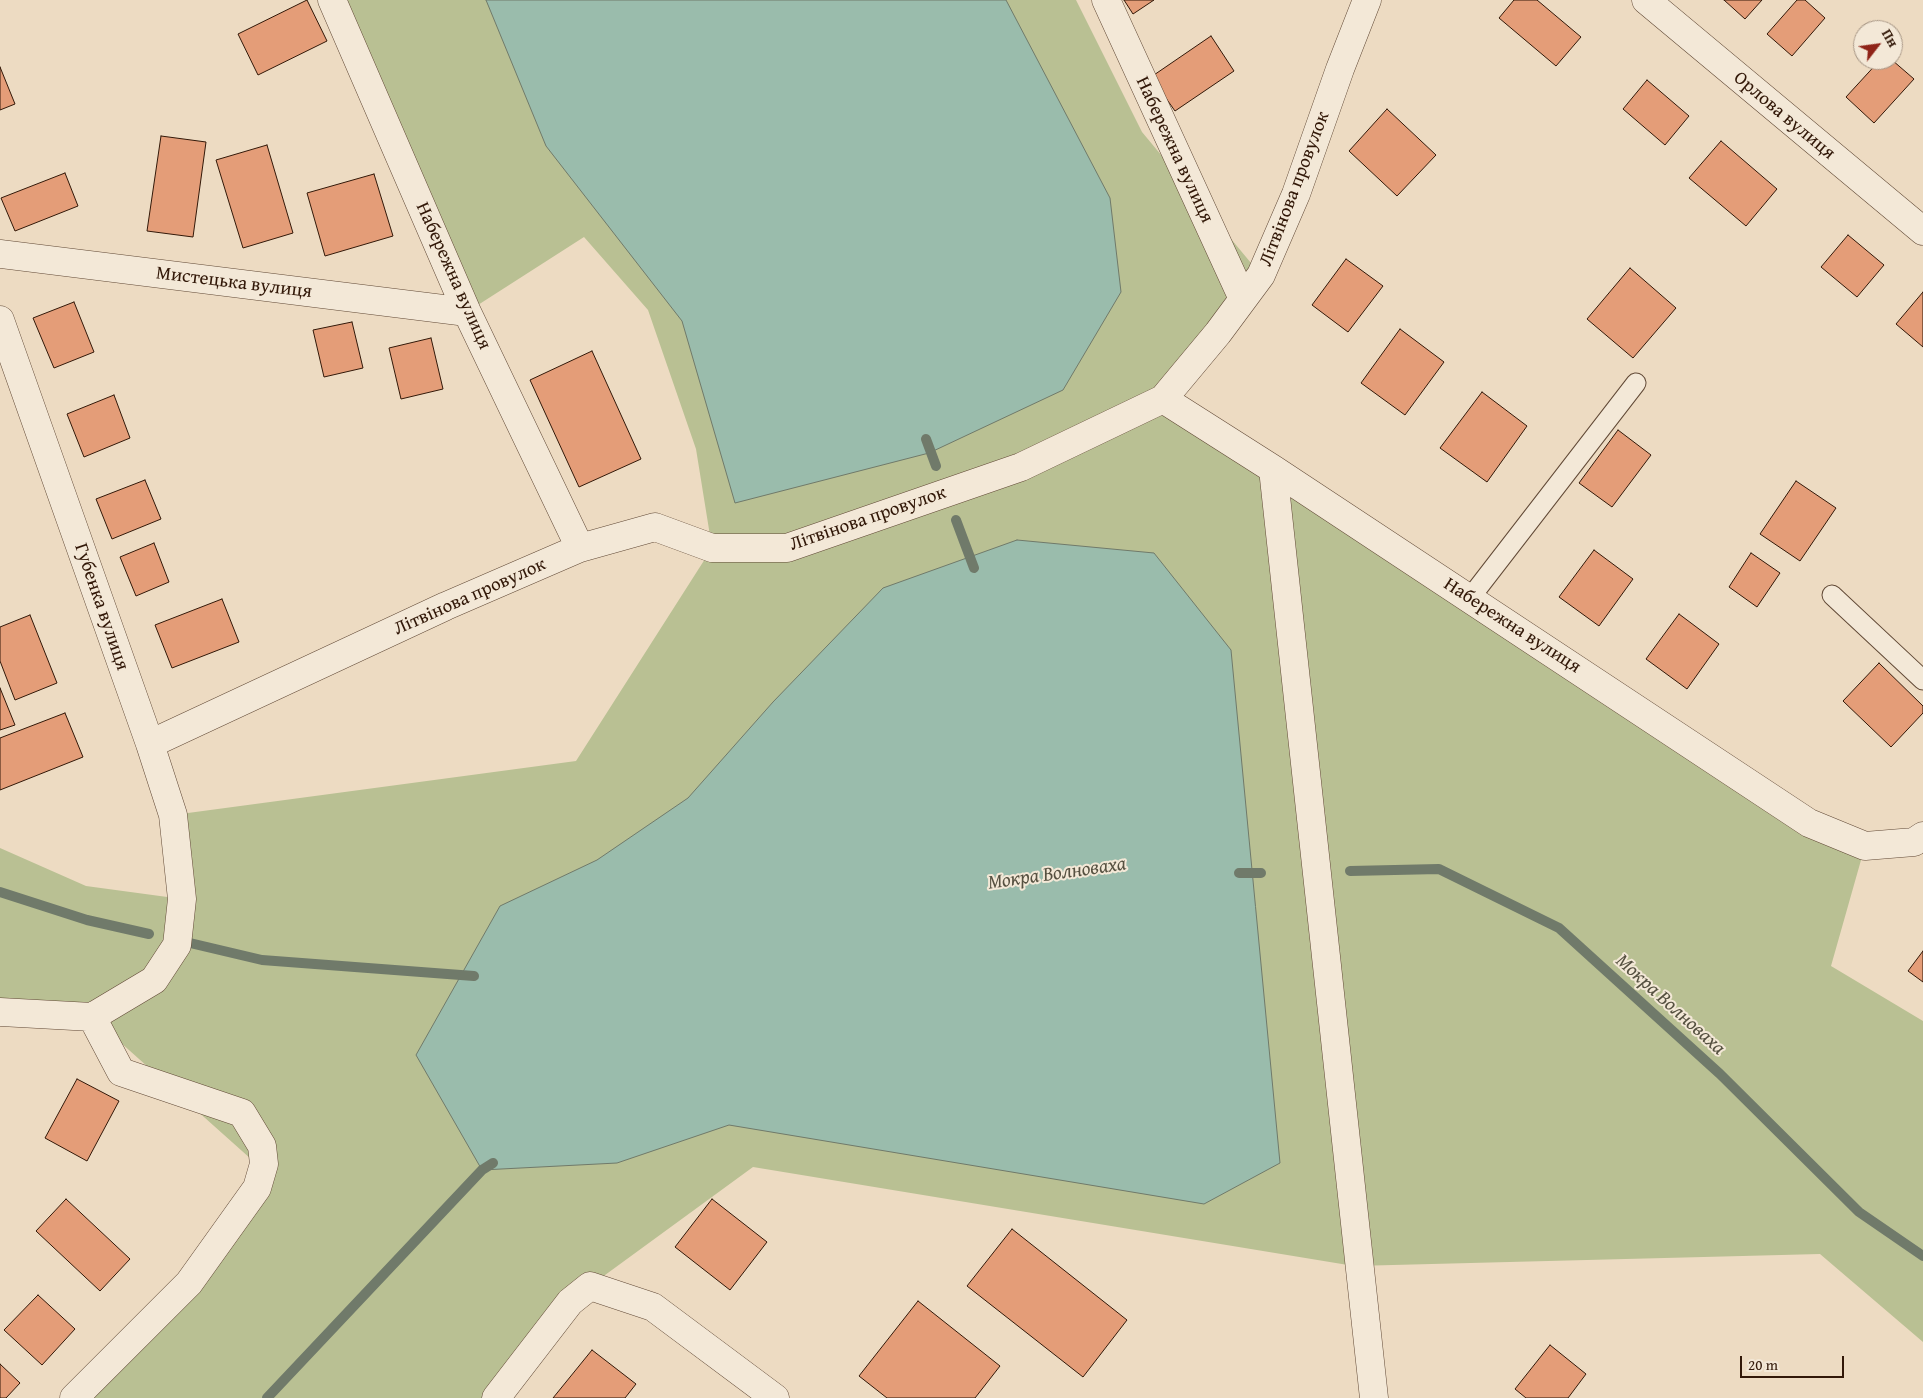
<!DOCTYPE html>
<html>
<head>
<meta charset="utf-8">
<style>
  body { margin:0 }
  #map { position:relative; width:1923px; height:1398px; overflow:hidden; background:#eddbc2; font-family:"Gentium Book Plus",serif }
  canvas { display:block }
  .north { position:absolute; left:1853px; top:20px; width:50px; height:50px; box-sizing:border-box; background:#f3e8d7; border:1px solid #a69584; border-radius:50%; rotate:60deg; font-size:14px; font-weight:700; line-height:20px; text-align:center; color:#321808 }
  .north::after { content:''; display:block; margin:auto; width:18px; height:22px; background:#8f2418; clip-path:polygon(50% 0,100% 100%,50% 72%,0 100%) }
  .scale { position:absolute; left:1740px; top:1356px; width:104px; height:22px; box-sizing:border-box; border:2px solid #321808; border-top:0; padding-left:6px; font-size:15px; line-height:18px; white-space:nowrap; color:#321808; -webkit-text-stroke:4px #f3e8d7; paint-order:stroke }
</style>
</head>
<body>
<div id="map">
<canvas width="1923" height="1398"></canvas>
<div class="north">Пн</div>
<div class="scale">20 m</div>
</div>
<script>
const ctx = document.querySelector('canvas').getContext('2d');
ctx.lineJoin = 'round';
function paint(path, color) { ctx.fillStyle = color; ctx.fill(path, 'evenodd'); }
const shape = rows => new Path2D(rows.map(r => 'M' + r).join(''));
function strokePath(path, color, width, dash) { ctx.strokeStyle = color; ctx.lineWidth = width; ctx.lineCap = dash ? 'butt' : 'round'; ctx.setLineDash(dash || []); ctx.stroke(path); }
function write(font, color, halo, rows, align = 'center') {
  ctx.font = font + ' "Gentium Book Plus",serif'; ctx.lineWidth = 4; ctx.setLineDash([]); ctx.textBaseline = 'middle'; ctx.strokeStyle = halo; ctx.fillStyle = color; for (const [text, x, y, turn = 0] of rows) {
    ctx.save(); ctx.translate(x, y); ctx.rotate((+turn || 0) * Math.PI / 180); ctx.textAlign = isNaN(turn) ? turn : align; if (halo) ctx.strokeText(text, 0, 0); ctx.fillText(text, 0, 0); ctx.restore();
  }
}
paint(shape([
  [332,0,1076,0,1142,132,1261,275,1163,399,1865,846,1831,966,1923,1021,1923,1342,1820,1254,1354,1266,753,1167,590,1286,499,1398,75,1398,270,1176,92,1017,0,1012,0,848,86,886,182,899,173,815,576,761,712,548,696,449,648,310,584,237,467,312]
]), '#b9c093');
const water = shape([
  [486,0,1006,0,1110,198,1121,292,1063,390,929,453,735,503,682,321,546,146,486,0],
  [1017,540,1154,553,1231,650,1280,1163,1204,1204,729,1125,617,1163,482,1170,416,1055,500,906,597,860,688,798,773,702,883,588,1017,540]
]);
paint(water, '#9abcac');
strokePath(water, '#707a6a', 1);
strokePath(shape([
  [926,439,936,466],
  [956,520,974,568],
  [1350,871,1439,869,1559,928,1720,1074,1859,1212,1923,1256],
  [1239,873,1261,873],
  [0,892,87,920,149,934],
  [190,943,262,960,474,976],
  [267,1398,482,1170,493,1163]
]), '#707a6a', 10);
const building = shape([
  [307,0,327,41,258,75,238,34,307,0],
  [1124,0,1154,0,1133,14,1124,0],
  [1514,0,1537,0,1581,37,1556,66,1499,18,1514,0],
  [1724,0,1762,0,1745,19,1724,0],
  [1797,0,1805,0,1825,18,1792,56,1767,34,1797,0],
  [1211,36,1234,71,1175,111,1151,77,1211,36],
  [1880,60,1892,60,1914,79,1874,123,1846,97,1880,60],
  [0,67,15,104,0,110,0,67],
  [1647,80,1689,116,1665,145,1623,109,1647,80],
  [1387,109,1436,155,1397,196,1349,151,1387,109],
  [161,136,206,142,193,237,147,231,161,136],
  [1721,141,1777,189,1746,226,1689,178,1721,141],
  [267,145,293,233,243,248,216,160,267,145],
  [65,173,78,206,15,231,1,198,65,173],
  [374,174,393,236,325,256,307,193,374,174],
  [1848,235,1884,265,1857,297,1821,267,1848,235],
  [1346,259,1383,286,1348,332,1312,305,1346,259],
  [1630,268,1676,308,1633,358,1587,319,1630,268],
  [1923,292,1923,347,1896,324,1923,292],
  [74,302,94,352,54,368,33,318,74,302],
  [352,322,363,368,324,377,313,330,352,322],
  [1400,329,1444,362,1405,415,1361,383,1400,329],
  [431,338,443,389,401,399,389,348,431,338],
  [592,351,641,459,579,487,530,380,592,351],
  [1482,392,1527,426,1487,482,1440,448,1482,392],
  [114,395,130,438,84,457,67,414,114,395],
  [1618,430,1651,455,1612,507,1579,483,1618,430],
  [145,480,161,519,112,539,96,499,145,480],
  [1796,481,1836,508,1800,561,1760,534,1796,481],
  [154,543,169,582,136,596,120,557,154,543],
  [1594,550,1633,579,1599,626,1559,597,1594,550],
  [1751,553,1780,573,1757,607,1729,587,1751,553],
  [222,599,239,642,172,668,155,625,222,599],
  [1679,614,1719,644,1687,689,1646,659,1679,614],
  [30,615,57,683,15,700,0,661,0,627,30,615],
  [1879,663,1923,706,1923,713,1891,747,1843,701,1879,663],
  [0,688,15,725,0,730,0,688],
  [65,713,83,757,0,790,0,738,65,713],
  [1923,951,1923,982,1908,971,1923,951],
  [77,1079,119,1101,87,1161,45,1138,77,1079],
  [66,1199,130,1259,100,1291,36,1231,66,1199],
  [712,1199,767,1242,730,1290,675,1247,712,1199],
  [1012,1229,1127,1320,1083,1377,967,1286,1012,1229],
  [38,1295,75,1329,42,1365,4,1330,38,1295],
  [918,1301,1000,1366,975,1398,887,1398,859,1376,918,1301],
  [1550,1345,1586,1374,1568,1398,1526,1398,1515,1389,1550,1345],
  [592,1350,636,1384,625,1398,553,1398,592,1350],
  [0,1364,20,1383,6,1398,0,1398,0,1364]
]);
paint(building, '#e49d78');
strokePath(building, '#321808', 1);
const lane = shape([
  [1832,595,1923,680],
  [1470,598,1636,383]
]);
const street = shape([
  [332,0,467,312,580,548],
  [1106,0,1243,299],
  [1646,0,1923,231],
  [0,254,467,312],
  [0,320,150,744,173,815,182,899,177,945,154,980,92,1017,0,1012],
  [1163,399,1273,469,1809,823,1865,846,1914,842,1923,836],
  [1273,469,1374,1398],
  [150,744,446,606,580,548,655,527,712,548,787,548,1021,467,1163,399,1218,333,1261,275,1296,194,1340,69,1367,0],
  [74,1398,189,1283,257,1188,264,1164,262,1146,242,1113,121,1072,92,1017],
  [496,1398,570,1302,590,1286,653,1307,775,1398]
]);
strokePath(lane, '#614936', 21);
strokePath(street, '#614936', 29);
strokePath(lane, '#f3e8d7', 19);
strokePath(street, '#f3e8d7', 28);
write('19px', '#321808', '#f3e8d7', [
  ["Орлова вулиця",1784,116,40],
  ["Набережна вулиця",1174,150,65],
  ["Літвінова провулок",1295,189,-69],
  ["Набережна вулиця",453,276,66],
  ["Мистецька вулиця",234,283,7],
  ["Літвінова провулок",868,519,-19],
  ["Літвінова провулок",470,597,-24],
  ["Губенка вулиця",101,607,71],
  ["Набережна вулиця",1512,626,33]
]);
write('italic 20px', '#565141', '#f3e8d7', [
  ["Мокра Волноваха",1057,874,-8],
  ["Мокра Волноваха",1670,1005,42]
]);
</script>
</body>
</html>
